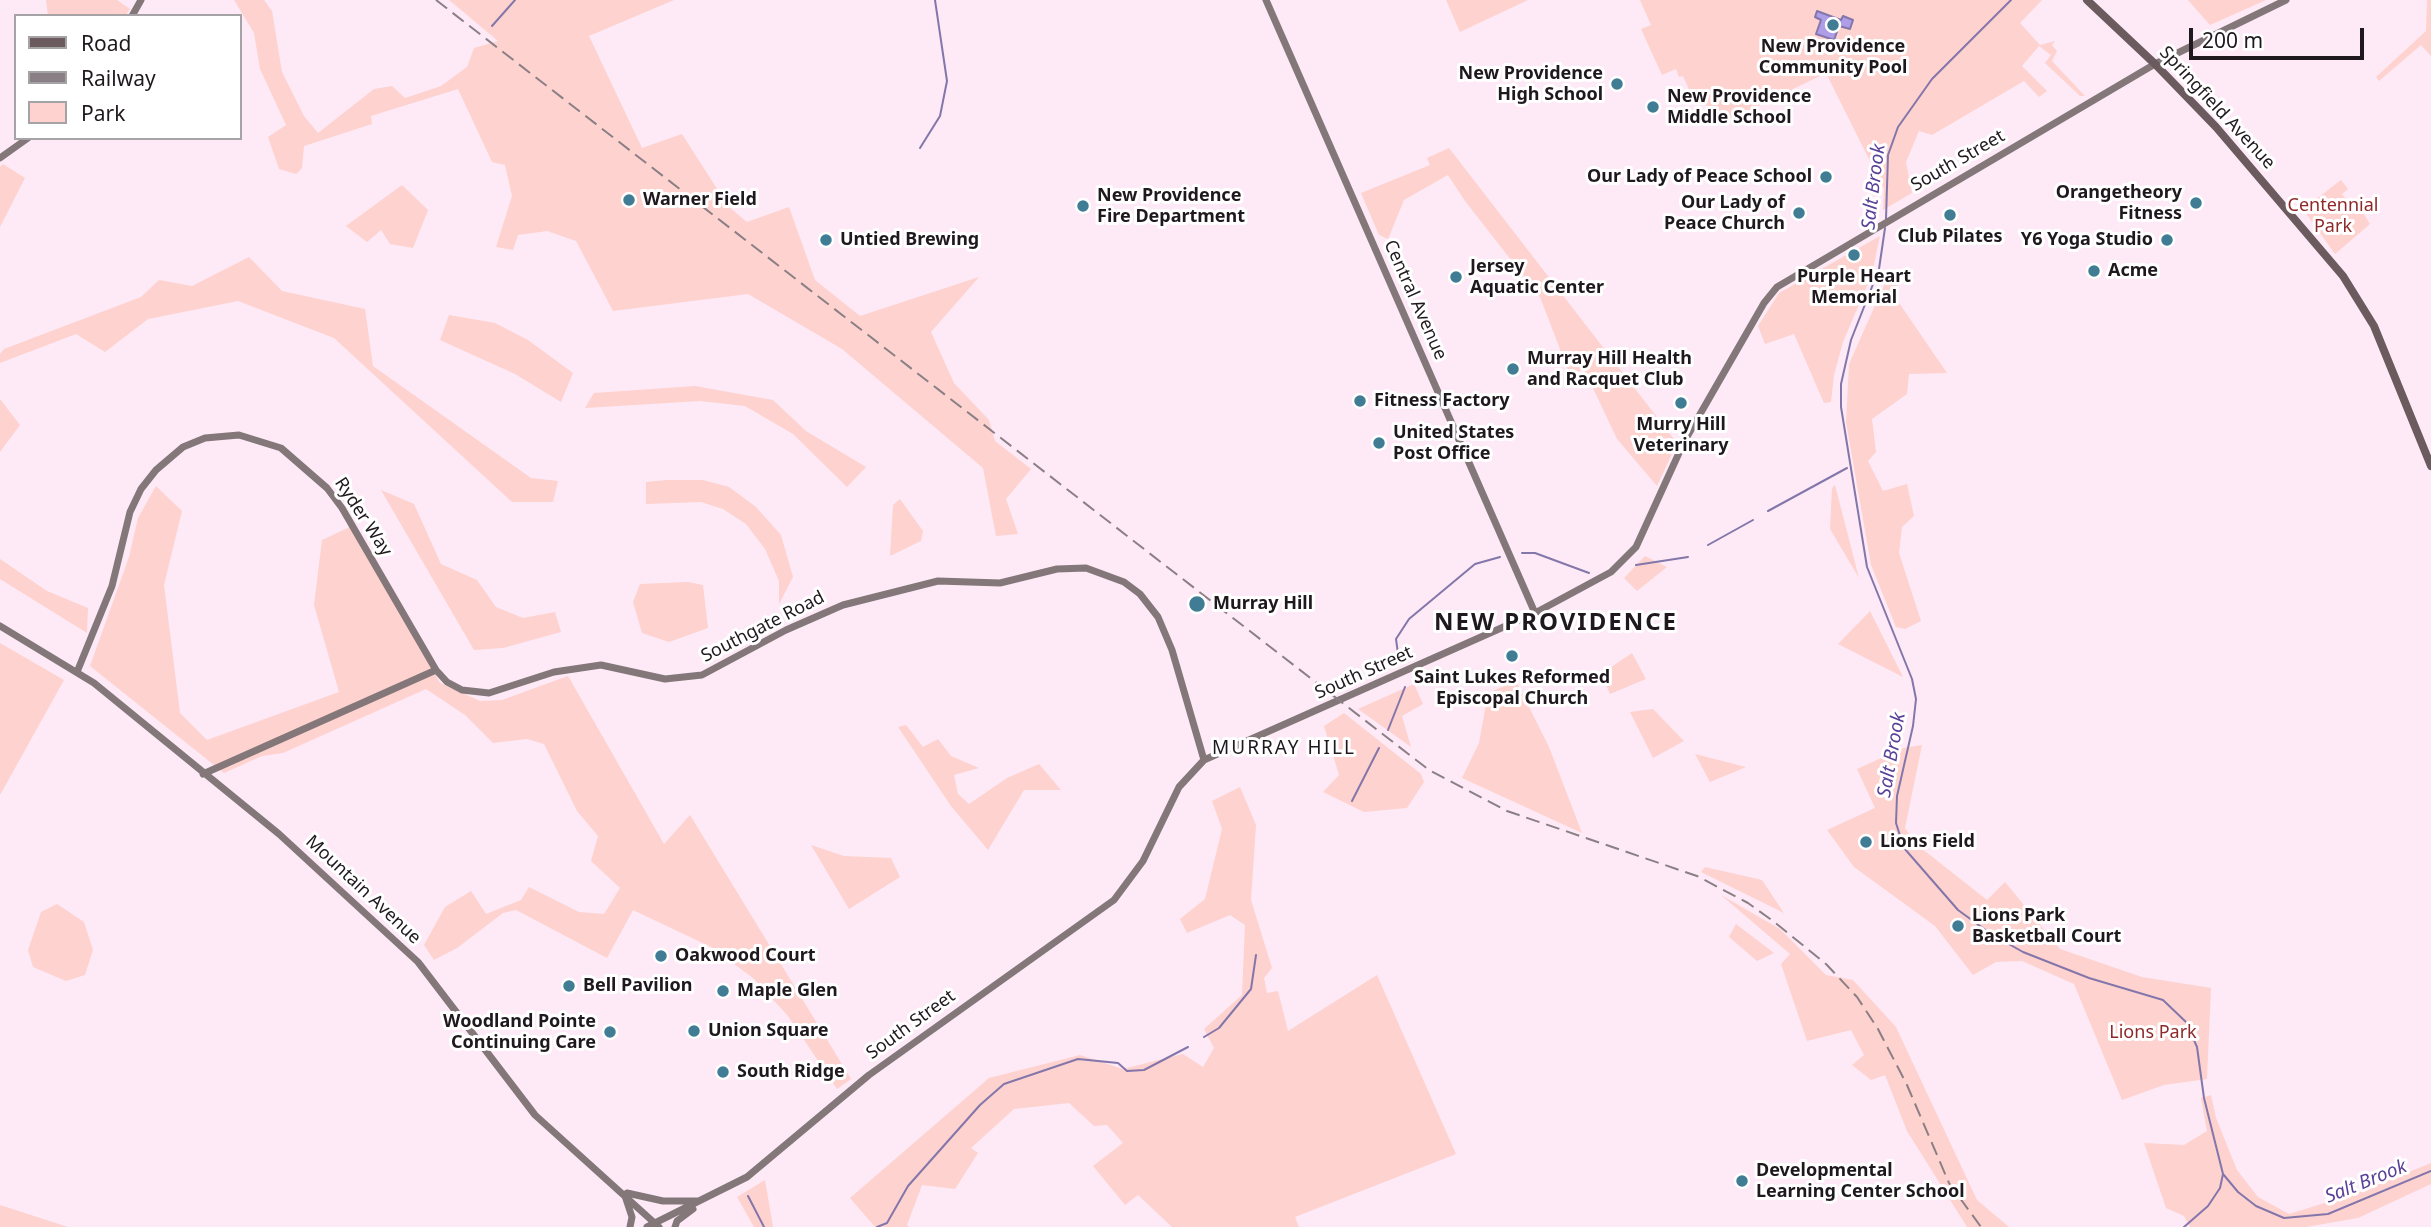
<!DOCTYPE html>
<html>
<head>
<meta charset="utf-8">
<style>
  body { margin:0 }
  #map { position:relative; width:2431px; height:1227px; overflow:hidden; background:#fdeaf6; font-family:"Noto Sans",sans-serif }
  canvas { display:block }
  .legend { position:absolute; left:14px; top:14px; width:228px; height:126px; box-sizing:border-box; background:#fff; border:2px solid #a5a3a5; margin:0; padding:9px 12px; list-style:none; font-size:21px; color:#1f191d }
  .legend li { display:flex; align-items:center; gap:14px; height:35px }
  .legend b { width:35px; border:2px solid #a5a3a5 }
  .scale { position:absolute; left:2189px; top:28px; width:175px; height:32px; box-sizing:border-box; border:4px solid #1f191d; border-top:0; padding-left:9px; font-size:21px; line-height:24px; white-space:nowrap; color:#1f191d; -webkit-text-stroke:5px #fff; paint-order:stroke }
</style>
</head>
<body>
<div id="map">
<canvas width="2431" height="1227"></canvas>
<ul class="legend">
<li><b style="height:9px;background:#6b5b5f"></b>Road</li>
<li><b style="height:9px;background:#8b7f86"></b>Railway</li>
<li><b style="height:19px;background:#fed2ce"></b>Park</li>
</ul>
<div class="scale">200 m</div>
</div>
<script>
const ctx = document.querySelector('canvas').getContext('2d');
ctx.lineJoin = 'round';
function paint(path, color) { ctx.fillStyle = color; ctx.fill(path, 'evenodd'); }
const shape = rows => new Path2D(rows.map(r => 'M' + r).join(''));
function strokePath(path, color, width, dash) { ctx.strokeStyle = color; ctx.lineWidth = width; ctx.lineCap = dash ? 'butt' : 'round'; ctx.setLineDash(dash || []); ctx.stroke(path); }
function write(font, color, halo, rows, align = 'center') {
  ctx.font = font + ' "Noto Sans",sans-serif'; ctx.lineWidth = 6; ctx.setLineDash([]); ctx.textBaseline = 'middle'; ctx.strokeStyle = halo; ctx.fillStyle = color; for (const [text, x, y, turn = 0] of rows) {
    ctx.save(); ctx.translate(x, y); ctx.rotate((+turn || 0) * Math.PI / 180); ctx.textAlign = isNaN(turn) ? turn : align; if (halo) ctx.strokeText(text, 0, 0); ctx.fillText(text, 0, 0); ctx.restore();
  }
}
paint(shape([
  [46,0,117,0,130,9,125,16,48,16],
  [234,0,264,0,272,11,282,72,304,116,318,133,374,89,392,86,405,98,441,86,467,67,474,48,498,41,449,0,674,0,589,36,642,148,682,134,728,206,747,222,789,207,815,280,860,316,979,277,931,332,954,383,989,420,995,441,1031,469,1006,499,1018,534,996,536,983,468,842,349,748,294,613,311,576,241,547,231,518,235,513,250,496,247,512,196,505,165,492,162,458,89,371,116,372,124,304,146,302,168,296,174,279,169,268,137,286,125,260,69,254,33],
  [1446,0,1528,0,1460,32],
  [1640,0,2042,0,2020,23,2040,45,2055,41,2052,45,2057,51,2052,61,2085,96,2080,96,2045,63,2051,55,2039,46,2022,66,2047,91,2039,97,2024,81,1932,135,1919,131,1906,162,1912,193,1883,210,1884,189,1826,73,1717,126,1698,91,1691,94,1683,76,1679,77,1676,69,1662,75,1641,29,1651,25],
  [2188,0,2266,0,2210,25],
  [2427,0,2431,0,2431,56,2421,45,2379,81,2376,77,2426,31],
  [1449,148,1677,443,1657,486,1617,439,1584,369,1570,375,1540,297,1465,201,1448,175,1404,200,1388,239,1379,235,1361,193,1430,165,1427,158],
  [3,164,25,178,0,227,0,167],
  [2341,180,2348,189,2342,194,2355,211,2360,208,2370,224,2335,254,2303,209],
  [402,185,428,210,413,248,390,244,381,230,367,242,346,226],
  [1880,236,1872,274,1843,342,1834,375,1831,402,1824,403,1794,334,1765,344,1758,326,1779,293],
  [249,257,282,291,365,309,373,366,531,478,558,481,553,502,512,502,334,338,238,301,148,319,105,352,76,334,0,363,0,354,4,349,141,297,159,280,192,286],
  [1885,283,1898,283,1895,297,1947,373,1909,374,1907,394,1872,419,1876,452,1868,461,1883,491,1907,484,1914,516,1902,527,1899,553,1921,621,1905,629,1896,627,1871,565,1846,422,1849,364],
  [449,315,495,323,528,340,573,373,561,402,515,374,440,340],
  [695,386,773,400,806,431,866,467,847,487,793,434,745,406,700,401,585,408,594,393],
  [0,399,20,425,0,452],
  [667,480,703,480,729,487,756,507,781,535,793,577,779,604,779,581,765,549,746,524,723,509,701,502,646,504,646,482],
  [1835,485,1859,578,1830,529,1832,488],
  [156,486,182,511,164,585,180,713,207,740,339,692,314,605,322,540,352,526,440,683,480,701,502,700,568,676,664,844,690,815,851,1079,837,1089,788,1016,753,978,711,947,633,910,607,958,516,910,503,913,457,948,434,960,424,945,445,907,471,891,486,914,521,900,529,887,579,912,604,914,620,888,591,861,598,836,577,811,544,744,527,739,493,743,465,715,426,689,283,753,262,756,224,773,90,666,129,557,138,518],
  [381,490,414,504,441,564,477,580,496,607,523,618,555,612,561,632,503,648,474,650],
  [900,499,923,531,921,541,890,556,893,505],
  [1645,556,1667,567,1637,591,1624,578],
  [0,559,47,591,88,608,87,633,0,579],
  [688,582,703,585,708,628,669,642,642,633,633,602,640,584],
  [1870,611,1903,677,1838,644],
  [0,643,64,680,0,795],
  [1632,653,1646,679,1610,694,1601,674],
  [1516,681,1549,747,1582,833,1462,778,1479,743,1488,693],
  [1414,684,1423,704,1402,716,1411,747,1358,709],
  [1653,709,1684,741,1653,758,1630,712],
  [1344,713,1421,774,1424,782,1407,808,1364,812,1323,792,1339,775,1324,726],
  [906,725,923,747,938,739,951,756,979,768,954,775,958,794,969,804,1007,778,1039,764,1061,790,1024,790,988,850,951,806,898,727],
  [1922,745,1905,828,1916,844,1987,900,2005,882,2060,949,2142,977,2211,988,2207,1079,2164,1085,2122,1100,2074,984,2022,961,1996,962,1973,975,1935,926,1854,867,1827,830,1875,808,1857,769,1903,748],
  [1695,754,1746,767,1710,782],
  [1240,787,1256,825,1251,900,1272,968,1264,978,1267,993,1278,991,1288,1031,1377,975,1456,1154,1295,1217,1299,1227,1172,1227,1138,1195,1125,1205,1093,1166,1123,1143,1107,1125,1094,1126,1069,1103,1014,1109,971,1148,978,1153,955,1189,922,1185,907,1225,909,1227,875,1227,850,1198,989,1078,1080,1055,1123,1069,1183,1054,1203,1067,1214,1048,1204,1029,1242,995,1245,925,1230,915,1187,933,1180,919,1205,899,1222,829,1212,801],
  [811,845,844,856,891,858,900,877,849,909],
  [1705,867,1762,880,1784,913,1701,872],
  [1721,895,1780,929,1826,975,1853,980,1896,1027,1977,1200,2009,1227,1967,1227,1907,1131,1885,1075,1871,1080,1852,1065,1864,1055,1851,1030,1807,1041,1781,964,1790,954],
  [57,904,84,922,93,950,85,975,66,981,33,967,28,950,41,912],
  [1736,924,1774,953,1757,961,1729,937],
  [2211,1095,2216,1118,2237,1170,2258,1197,2289,1214,2357,1193,2431,1163,2431,1184,2358,1218,2306,1227,2190,1227,2184,1216,2166,1208,2144,1143,2184,1145,2207,1131,2201,1098],
  [765,1180,773,1227,754,1227,737,1197],
  [0,1205,68,1227,0,1227]
]), '#fed2ce');
const water = shape([
  [1817,11,1841,20,1843,16,1853,20,1850,29,1839,26,1834,40,1816,34,1821,20,1815,17,1817,11]
]);
paint(water, '#ae9ee8');
strokePath(water, '#8376ab', 2);
strokePath(shape([
  [492,26,515,0],
  [920,148,940,116,947,81,935,0],
  [1886,219,1888,155,1898,127,1932,79,2011,0],
  [1885,228,1879,269,1851,340,1841,384,1841,407,1867,567,1912,679,1916,699,1913,726,1897,796,1896,823,1904,848,1958,910,1991,934,2023,952,2089,978,2163,1000,2186,1022,2197,1047,2204,1098,2223,1174,2238,1192,2256,1206,2284,1218,2328,1214,2431,1171],
  [1768,511,1847,468],
  [1708,545,1753,520],
  [1522,553,1535,553,1589,573],
  [1636,565,1688,557],
  [1399,661,1396,639,1409,619,1475,564,1500,557],
  [1388,730,1405,687],
  [1352,801,1379,748],
  [1204,1037,1219,1028,1251,989,1256,955],
  [748,1196,764,1227],
  [877,1227,887,1223,908,1186,980,1105,1004,1084,1078,1059,1118,1063,1127,1071,1144,1070,1188,1047],
  [2184,1227,2208,1206,2220,1188,2223,1174]
]), '#8376ab', 2);
strokePath(shape([
  [1266,0,1535,613],
  [132,16,141,0],
  [0,158,28,138],
  [0,626,94,683,279,834,418,962,535,1115,659,1227],
  [77,672,112,586,130,512,141,489,156,470,183,447,205,438,239,435,281,448,327,488,342,508,436,670,447,682,462,690,489,693,554,672,601,665,665,679,702,675,786,630,843,605,938,581,1000,583,1057,569,1086,568,1124,582,1140,594,1158,617,1172,650,1204,760],
  [203,774,436,670],
  [627,1193,663,1201,698,1201],
  [625,1196,632,1217,630,1227],
  [647,1227,747,1177,869,1075,1114,900,1143,861,1179,787,1204,760,1535,613,1611,572,1636,547,1684,442,1764,303,1777,287,2155,64,2286,0],
  [675,1227,677,1221,693,1209]
]), '#84777a', 7);
strokePath(shape([
  [2087,0,2155,64,2216,127,2343,276,2374,326,2431,466]
]), '#6b5b5f', 8);
strokePath(shape([
  [436,0,1429,770,1507,811,1697,876,1748,903,1773,921,1826,964,1857,997,1878,1029,1907,1085,1949,1183,1981,1227]
]), '#8b7f86', 2, [14, 7]);
for (const [x, y, r, color] of [
  [1833,25,7,"#407d94"],
  [1617,84,7,"#407d94"],
  [1653,107,7,"#407d94"],
  [1826,177,7,"#407d94"],
  [629,200,7,"#407d94"],
  [2196,203,7,"#407d94"],
  [1083,206,7,"#407d94"],
  [1799,213,7,"#407d94"],
  [1950,215,7,"#407d94"],
  [826,240,7,"#407d94"],
  [2167,240,7,"#407d94"],
  [1854,255,7,"#407d94"],
  [2094,271,7,"#407d94"],
  [1456,277,7,"#407d94"],
  [1513,369,7,"#407d94"],
  [1360,401,7,"#407d94"],
  [1681,403,7,"#407d94"],
  [1379,443,7,"#407d94"],
  [1197,604,9,"#407d94"],
  [1512,656,7,"#407d94"],
  [1866,842,7,"#407d94"],
  [1958,926,7,"#407d94"],
  [661,956,7,"#407d94"],
  [569,986,7,"#407d94"],
  [723,991,7,"#407d94"],
  [694,1031,7,"#407d94"],
  [610,1032,7,"#407d94"],
  [723,1072,7,"#407d94"],
  [1742,1181,7,"#407d94"]
]) { const dot = new Path2D(); dot.arc(x, y, r, 0, 2 * Math.PI); ctx.fillStyle = color; ctx.fill(dot); strokePath(dot, '#fff', 2.5); }
write('bold 18px', '#1f191d', '#fff', [
  ["New Providence",1833,47,"center"],
  ["Community Pool",1833,68,"center"],
  ["New Providence",1603,74,"right"],
  ["High School",1603,95,"right"],
  ["New Providence",1667,97],
  ["Middle School",1667,118],
  ["Our Lady of Peace School",1812,177,"right"],
  ["Orangetheory",2182,193,"right"],
  ["Fitness",2182,214,"right"],
  ["New Providence",1097,196],
  ["Fire Department",1097,217],
  ["Warner Field",643,200],
  ["Our Lady of",1785,203,"right"],
  ["Peace Church",1785,224,"right"],
  ["Club Pilates",1950,237,"center"],
  ["Untied Brewing",840,240],
  ["Y6 Yoga Studio",2153,240,"right"],
  ["Jersey",1470,267],
  ["Aquatic Center",1470,288],
  ["Acme",2108,271],
  ["Purple Heart",1854,277,"center"],
  ["Memorial",1854,298,"center"],
  ["Murray Hill Health",1527,359],
  ["and Racquet Club",1527,380],
  ["Fitness Factory",1374,401],
  ["Murry Hill",1681,425,"center"],
  ["Veterinary",1681,446,"center"],
  ["United States",1393,433],
  ["Post Office",1393,454],
  ["Murray Hill",1213,604],
  ["Saint Lukes Reformed",1512,678,"center"],
  ["Episcopal Church",1512,699,"center"],
  ["Lions Field",1880,842],
  ["Lions Park",1972,916],
  ["Basketball Court",1972,937],
  ["Oakwood Court",675,956],
  ["Bell Pavilion",583,986],
  ["Maple Glen",737,991],
  ["Woodland Pointe",596,1022,"right"],
  ["Continuing Care",596,1043,"right"],
  ["Union Square",708,1031],
  ["South Ridge",737,1072],
  ["Developmental",1756,1171],
  ["Learning Center School",1756,1192]
], 'left');
write('18px', '#1f191d', '#fff', [
  ["Springfield Avenue",2217,108,47],
  ["South Street",1958,161,-30],
  ["Central Avenue",1415,300,66],
  ["Ryder Way",363,517,57],
  ["Southgate Road",763,627,-27],
  ["South Street",1364,673,-24],
  ["Mountain Avenue",363,890,43],
  ["South Street",911,1025,-36]
]);
write('18px', '#8e2829', '#fff', [
  ["Centennial",2333,206],
  ["Park",2333,227],
  ["Lions Park",2153,1033]
]);
write('italic 19px', '#5a4198', '#fff', [
  ["Salt Brook",1874,187,-83],
  ["Salt Brook",1892,755,-80],
  ["Salt Brook",2366,1182,-22]
]);
ctx.letterSpacing = '2px';
write('19px', '#1f191d', '#fff', [
  ["MURRAY HILL",1284,749]
]);
ctx.letterSpacing = '0px';
ctx.letterSpacing = '2px';
write('bold 24px', '#1f191d', '#fff', [
  ["NEW PROVIDENCE",1556,623]
]);
ctx.letterSpacing = '0px';
</script>
</body>
</html>
